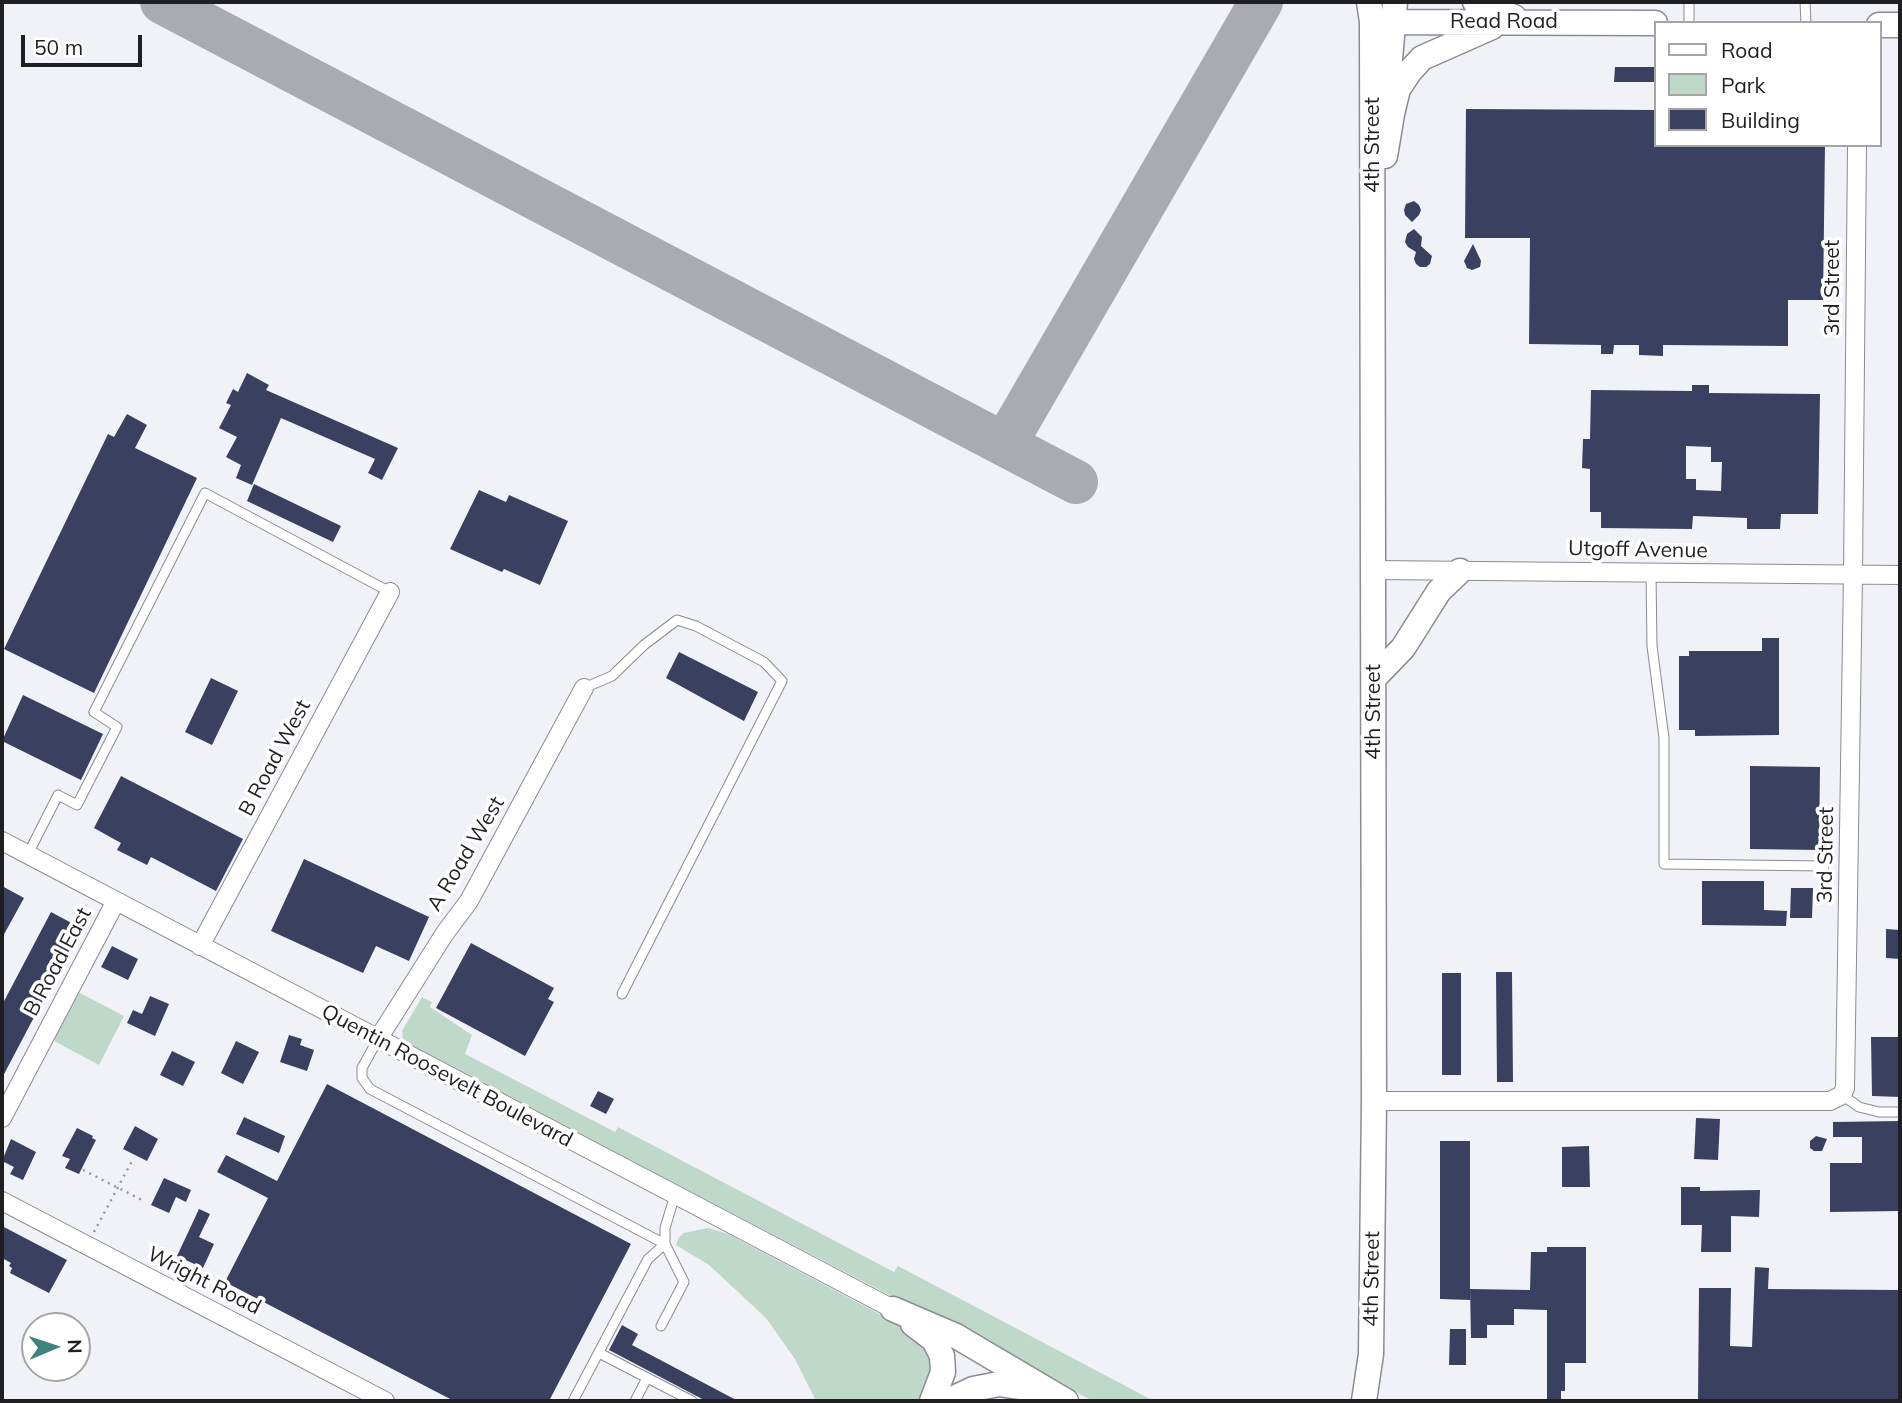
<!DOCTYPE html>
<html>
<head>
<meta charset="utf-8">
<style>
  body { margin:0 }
  #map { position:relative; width:1902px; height:1403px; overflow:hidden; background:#f1f2f8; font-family:Mulish,sans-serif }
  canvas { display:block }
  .frame { position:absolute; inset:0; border:4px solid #1f1f21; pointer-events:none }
  .legend { position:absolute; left:1654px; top:21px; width:228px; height:126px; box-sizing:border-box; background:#fff; border:2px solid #a5a5a6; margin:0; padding:9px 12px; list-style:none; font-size:21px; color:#1f1f21 }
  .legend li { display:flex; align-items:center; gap:14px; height:35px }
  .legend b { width:35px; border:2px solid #a5a5a6 }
  .north { position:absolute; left:21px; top:1312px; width:70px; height:70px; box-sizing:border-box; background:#fff; border:2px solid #a5a5a6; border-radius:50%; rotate:88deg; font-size:19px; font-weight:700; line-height:28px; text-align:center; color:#1f1f21 }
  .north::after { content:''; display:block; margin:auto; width:24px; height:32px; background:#3d847f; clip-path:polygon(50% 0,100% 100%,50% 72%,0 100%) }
  .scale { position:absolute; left:21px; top:35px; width:121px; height:32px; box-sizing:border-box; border:4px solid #1f1f21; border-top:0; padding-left:9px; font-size:21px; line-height:24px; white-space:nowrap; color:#1f1f21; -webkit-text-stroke:5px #fff; paint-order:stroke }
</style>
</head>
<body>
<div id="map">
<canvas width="1902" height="1403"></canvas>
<div class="frame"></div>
<ul class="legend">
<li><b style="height:9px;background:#fff"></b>Road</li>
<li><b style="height:19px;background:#bed8ca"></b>Park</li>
<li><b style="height:19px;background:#3a4060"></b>Building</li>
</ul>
<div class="north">N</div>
<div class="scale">50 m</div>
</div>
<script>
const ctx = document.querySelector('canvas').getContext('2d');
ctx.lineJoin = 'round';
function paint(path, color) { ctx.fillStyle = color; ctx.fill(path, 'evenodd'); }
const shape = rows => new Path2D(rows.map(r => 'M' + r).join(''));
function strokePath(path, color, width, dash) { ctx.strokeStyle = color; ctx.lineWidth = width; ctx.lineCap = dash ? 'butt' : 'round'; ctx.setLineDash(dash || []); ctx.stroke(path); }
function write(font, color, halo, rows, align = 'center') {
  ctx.font = font + ' Mulish,sans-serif'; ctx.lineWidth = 7; ctx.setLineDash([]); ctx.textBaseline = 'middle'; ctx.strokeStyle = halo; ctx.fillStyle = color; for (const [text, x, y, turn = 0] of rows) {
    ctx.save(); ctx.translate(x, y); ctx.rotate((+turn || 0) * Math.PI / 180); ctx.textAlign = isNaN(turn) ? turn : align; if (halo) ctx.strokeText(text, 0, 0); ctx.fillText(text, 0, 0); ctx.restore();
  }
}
paint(shape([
  [78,992,124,1016,99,1065,56,1042,53,1038],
  [422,997,432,1002,430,1007,472,1035,465,1054,615,1132,618,1127,894,1272,898,1266,1154,1401,1093,1401,407,1044,403,1040,402,1031],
  [708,1228,728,1234,904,1327,929,1351,933,1370,918,1401,816,1401,795,1359,766,1318,709,1265,676,1245,679,1237,684,1233]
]), '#bed8ca');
strokePath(shape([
  [162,2,1076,482],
  [1005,444,1261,2]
]), '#aaabb0', 44);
paint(shape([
  [1615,67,1655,67,1655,82,1614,82],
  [1466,109,1655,110,1655,145,1825,145,1823,300,1788,300,1788,346,1663,345,1663,356,1639,355,1639,345,1614,345,1613,354,1601,354,1601,345,1529,344,1530,238,1465,238],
  [1414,201,1419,205,1421,210,1419,215,1412,222,1405,215,1404,210,1406,204],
  [1414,229,1422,237,1421,246,1432,256,1430,264,1426,267,1420,267,1416,264,1414,259,1416,252,1408,247,1405,242,1407,234],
  [1473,244,1481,261,1480,267,1472,270,1467,268,1464,261],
  [247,373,269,385,266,390,398,448,382,480,368,473,375,459,281,418,252,485,236,478,241,465,226,457,237,437,219,428,231,405,226,403,233,389,238,392],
  [1692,385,1709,385,1709,393,1820,394,1818,514,1781,514,1780,529,1747,529,1747,518,1693,516,1692,529,1601,528,1601,512,1590,512,1590,469,1582,468,1583,439,1590,439,1591,390,1692,391],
  [1686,446,1711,447,1711,462,1722,462,1721,491,1696,490,1696,479,1686,479],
  [127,414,147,425,135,448,197,478,94,693,4,649,108,434,114,437],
  [254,484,341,526,333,542,247,501],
  [479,490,506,502,509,495,568,521,540,585,504,569,502,572,450,549],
  [1762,638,1779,638,1779,735,1695,736,1695,730,1679,730,1679,656,1689,656,1689,651,1762,651],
  [679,652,758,692,744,721,666,678],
  [211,678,238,691,212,745,185,732],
  [23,695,103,734,81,780,2,741],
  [1750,766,1820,767,1819,850,1750,849],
  [121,776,243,839,216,891,151,857,147,865,117,850,121,843,94,828],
  [304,859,429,917,409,961,376,946,363,973,271,931],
  [1702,881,1764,881,1764,910,1787,911,1786,926,1702,925],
  [2,886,24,898,2,938],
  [1791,888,1813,888,1812,918,1790,918],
  [51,912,81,928,2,1078,2,1005],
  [1886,929,1900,930,1900,959,1886,958],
  [471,943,554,988,548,999,554,1002,525,1056,436,1008],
  [112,946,138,959,128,980,101,967],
  [1496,972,1512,972,1513,1082,1497,1082],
  [1442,973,1461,973,1461,1075,1442,1075],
  [150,996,169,1004,155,1036,127,1023,133,1010,142,1014],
  [289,1035,302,1039,300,1045,314,1050,307,1071,280,1062],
  [1871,1037,1900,1037,1900,1097,1872,1096],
  [236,1041,259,1052,243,1084,221,1073],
  [172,1051,195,1062,183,1086,160,1075],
  [327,1084,631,1244,549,1401,454,1401,225,1282,268,1198,217,1172,226,1155,277,1181],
  [598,1091,614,1099,606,1114,590,1106],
  [244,1117,285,1136,279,1153,236,1134],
  [1696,1118,1720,1119,1718,1160,1694,1159],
  [1900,1121,1900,1211,1830,1212,1830,1163,1862,1163,1862,1137,1833,1137,1833,1122],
  [135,1126,158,1139,147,1161,123,1149],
  [77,1128,93,1136,92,1138,96,1140,79,1174,65,1168,70,1159,62,1156],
  [1816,1136,1827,1139,1822,1151,1814,1151,1810,1148,1810,1141],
  [11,1139,36,1152,23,1180,10,1174,14,1167,2,1161],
  [1440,1141,1470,1141,1470,1300,1440,1299],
  [1589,1146,1590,1187,1562,1187,1562,1147],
  [164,1178,191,1190,186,1202,176,1197,169,1213,151,1205],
  [1681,1187,1700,1187,1700,1191,1760,1190,1759,1217,1731,1216,1731,1252,1701,1252,1702,1225,1681,1225],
  [199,1209,210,1214,199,1237,214,1244,203,1268,177,1256],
  [2,1226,67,1260,49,1293,10,1273,12,1268,9,1266,11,1263,2,1258],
  [1547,1247,1586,1247,1586,1363,1565,1363,1565,1391,1561,1391,1561,1401,1547,1401,1547,1310,1514,1309,1514,1325,1487,1325,1487,1338,1471,1338,1470,1289,1530,1290,1531,1252,1547,1252],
  [1755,1267,1769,1268,1768,1289,1900,1290,1900,1401,1698,1401,1699,1288,1731,1288,1730,1346,1752,1347],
  [622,1325,638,1334,632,1345,738,1401,706,1401,609,1350],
  [1450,1329,1466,1329,1466,1365,1449,1365]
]), '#3a4060');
const lane = shape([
  [1805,2,1806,23],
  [1689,23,1689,2],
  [1651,573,1652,646,1664,738,1664,864,1824,866],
  [584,688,612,676,644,645,677,620,696,626,764,662,782,681,622,994],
  [28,854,58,795,77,805,117,727,94,712,205,493,390,592],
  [378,1039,362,1068,362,1078,370,1089,665,1244,648,1259,573,1401],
  [1842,1095,1859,1107,1879,1112,1900,1112],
  [661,1326,684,1282,665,1244,665,1228,675,1195],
  [599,1353,692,1401],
  [635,1401,647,1378]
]);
const street = shape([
  [1375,570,1900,575],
  [2,841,893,1309],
  [200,946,390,592],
  [378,1039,445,933,469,901,584,688],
  [1374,1101,1830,1101,1842,1095,1845,1088,1853,575,1857,145],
  [2,1118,116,901],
  [2,1201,385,1401]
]);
const secondary = shape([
  [1475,2,1514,17],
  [1372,22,1655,23],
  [1879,25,1900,25],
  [1387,93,1395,2],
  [1385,156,1392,114,1398,89,1410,71,1422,58,1492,27],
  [1375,677,1403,648,1439,591,1460,571],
  [893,1309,956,1336,1066,1401],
  [913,1324,934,1340,942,1356,943,1372,932,1401],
  [948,1401,973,1389,999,1384,1039,1390],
  [1364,1401,1371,1354,1374,1101,1372,22,1369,2]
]);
strokePath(lane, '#8a8c91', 11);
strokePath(street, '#8a8c91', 20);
strokePath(secondary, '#8a8c91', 27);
strokePath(shape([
  [83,1170,142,1200],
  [94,1232,132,1161]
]), '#97989c', 2.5, [2, 5]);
strokePath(lane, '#fff', 9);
strokePath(street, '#fff', 18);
strokePath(secondary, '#fff', 24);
write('21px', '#1f1f21', '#fff', [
  ["Read Road",1504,22],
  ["4th Street",1373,145,-90],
  ["3rd Street",1833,288,-90],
  ["Utgoff Avenue",1638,550,1],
  ["4th Street",1374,712,-90],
  ["B Road West",275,758,-62],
  ["A Road West",466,854,-59],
  ["3rd Street",1826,855,-89],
  ["B Road East",58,962,-62],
  ["Quentin Roosevelt Boulevard",447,1076,28],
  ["4th Street",1372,1279,-89],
  ["Wright Road",204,1281,27]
]);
</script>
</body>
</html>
